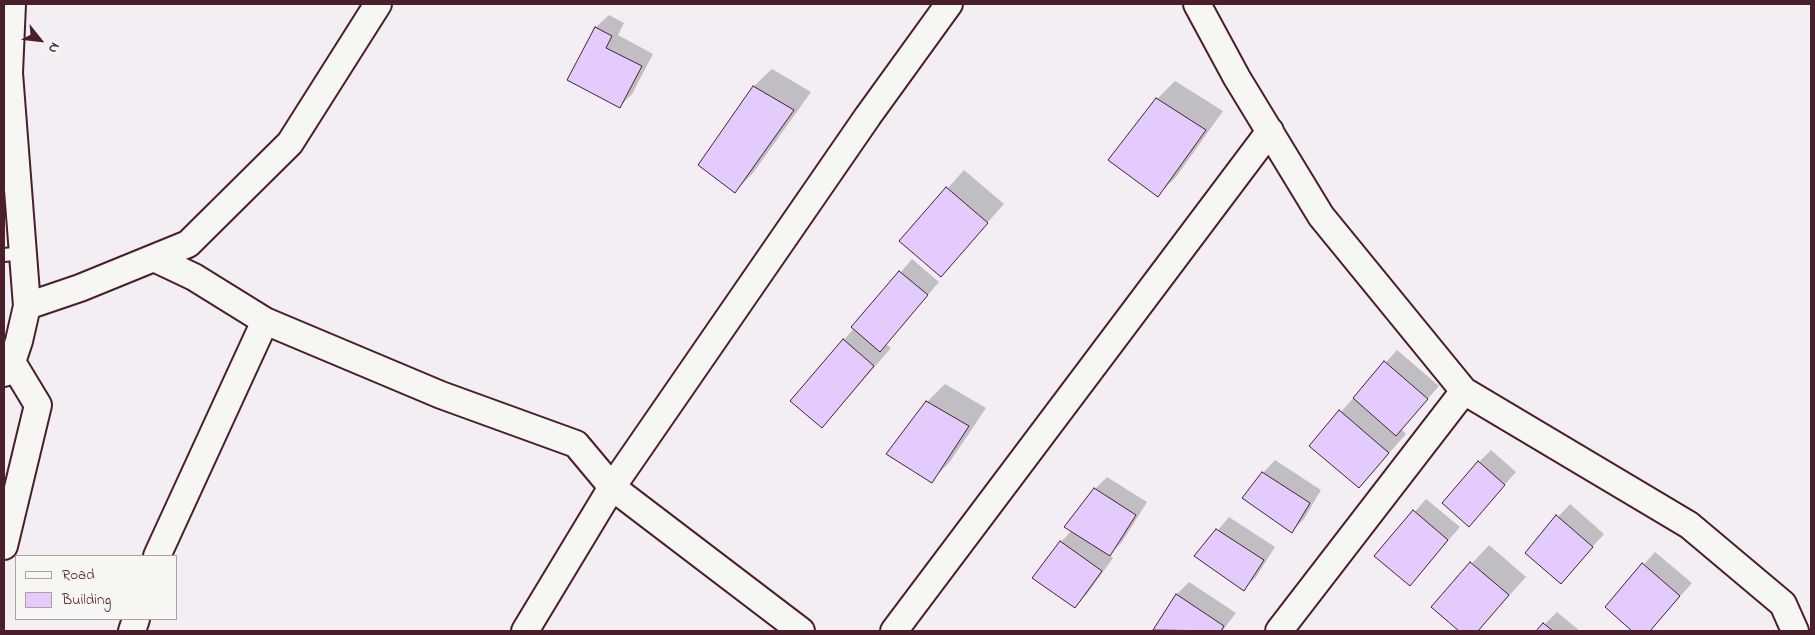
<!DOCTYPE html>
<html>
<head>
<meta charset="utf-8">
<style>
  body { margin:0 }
  #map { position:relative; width:1815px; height:635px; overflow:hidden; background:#f2eef4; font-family:"Indie Flower",sans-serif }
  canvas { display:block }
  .frame { position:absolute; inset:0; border:5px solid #4a1f2b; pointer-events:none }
  .legend { position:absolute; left:15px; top:555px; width:162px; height:65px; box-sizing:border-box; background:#f6f6f2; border:1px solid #b1a0a2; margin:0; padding:6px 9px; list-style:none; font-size:15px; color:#4a1f2b }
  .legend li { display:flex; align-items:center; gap:10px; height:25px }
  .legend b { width:25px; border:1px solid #b1a0a2 }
  .north { position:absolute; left:15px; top:15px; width:50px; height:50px; -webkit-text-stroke:4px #f6f6f2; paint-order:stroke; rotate:119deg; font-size:14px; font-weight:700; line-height:20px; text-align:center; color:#4a1f2b }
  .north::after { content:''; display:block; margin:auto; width:18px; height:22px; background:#4a1f2b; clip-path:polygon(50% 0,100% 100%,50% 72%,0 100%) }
</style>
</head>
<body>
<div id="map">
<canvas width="1815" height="635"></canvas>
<div class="frame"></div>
<ul class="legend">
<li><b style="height:6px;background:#f6f6f2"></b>Road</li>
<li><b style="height:14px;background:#e3ccfd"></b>Building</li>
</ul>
<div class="north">N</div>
</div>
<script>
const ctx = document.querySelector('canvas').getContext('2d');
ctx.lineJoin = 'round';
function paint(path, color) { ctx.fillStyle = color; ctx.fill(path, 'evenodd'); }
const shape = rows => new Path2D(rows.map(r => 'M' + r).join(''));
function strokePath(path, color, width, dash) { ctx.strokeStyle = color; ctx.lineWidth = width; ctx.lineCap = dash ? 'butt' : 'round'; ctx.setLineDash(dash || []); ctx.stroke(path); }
paint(shape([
  [609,15,624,23,618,35,653,54,632,94,620,106,569,79,596,27],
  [772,69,811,92,753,173,735,191,700,164,754,86],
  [1175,81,1223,111,1176,177,1158,195,1157,99],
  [964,170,1004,204,941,275,901,241],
  [912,259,939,282,886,344,891,348,822,427,844,340],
  [1397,350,1439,386,1401,429,1406,434,1359,487,1311,445],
  [945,384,986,408,949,463,931,481,888,454,927,402],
  [1491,450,1516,472,1469,525,1479,462],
  [1275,460,1321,490,1304,519,1292,531,1263,473],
  [1107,477,1147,502,1122,542,1109,555,1113,558,1087,594,1075,606,1061,542,1072,530,1095,489],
  [1426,499,1460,527,1410,584,1376,556],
  [1570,504,1604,534,1561,582,1526,552],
  [1229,517,1275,547,1256,577,1244,589,1196,556],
  [1489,545,1526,577,1477,631,1461,631,1432,607],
  [1655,552,1692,583,1649,631,1634,631,1606,607],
  [1189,582,1236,613,1222,631,1156,631,1155,630,1177,594],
  [1557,612,1580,631,1538,631]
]), '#0003');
const building = shape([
  [595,27,612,36,606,48,642,66,620,108,567,80,595,27],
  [753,86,794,110,735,193,698,165,753,86],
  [1156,98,1206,130,1158,197,1108,160,1156,98],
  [946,187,988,223,941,277,899,241,946,187],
  [899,271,928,295,880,352,851,327,899,271],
  [843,339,874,366,822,428,790,401,843,339],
  [1384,361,1428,399,1396,436,1353,398,1384,361],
  [926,401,969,426,932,483,886,454,926,401],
  [1339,410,1389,453,1359,488,1309,446,1339,410],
  [1478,461,1505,485,1469,527,1442,503,1478,461],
  [1262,472,1310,503,1292,533,1242,498,1262,472],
  [1094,488,1136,515,1110,556,1064,527,1094,488],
  [1413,510,1448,540,1410,586,1374,556,1413,510],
  [1556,515,1593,547,1561,584,1525,553,1556,515],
  [1216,529,1264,560,1244,591,1194,556,1216,529],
  [1060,541,1102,571,1075,608,1032,578,1060,541],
  [1470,562,1509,595,1478,631,1459,631,1431,607,1470,562],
  [1642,563,1680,596,1650,631,1632,631,1605,607,1642,563],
  [1176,594,1224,626,1221,631,1153,630,1176,594],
  [1543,623,1553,631,1536,631,1543,623]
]);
paint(building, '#e3ccfd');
strokePath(building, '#4a1f2b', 1);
const service = shape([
  [4,255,23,253]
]);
const minor = shape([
  [1197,4,1237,78,1321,216,1464,391,1689,525,1783,604,1795,631],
  [156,259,194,277,265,321,441,395,576,444,612,487,801,631],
  [27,306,80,288,188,244,290,143,378,4],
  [4,373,12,362,19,341,27,306,9,73,12,4],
  [4,546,38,405,12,362],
  [157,556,265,321],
  [132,631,136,619],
  [525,631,612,487,868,116,949,4],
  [894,631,1270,131],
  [1279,631,1464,391]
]);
strokePath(service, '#4a1f2b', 16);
strokePath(minor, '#4a1f2b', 30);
strokePath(service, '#f6f6f2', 12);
strokePath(minor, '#f6f6f2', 26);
</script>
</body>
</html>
